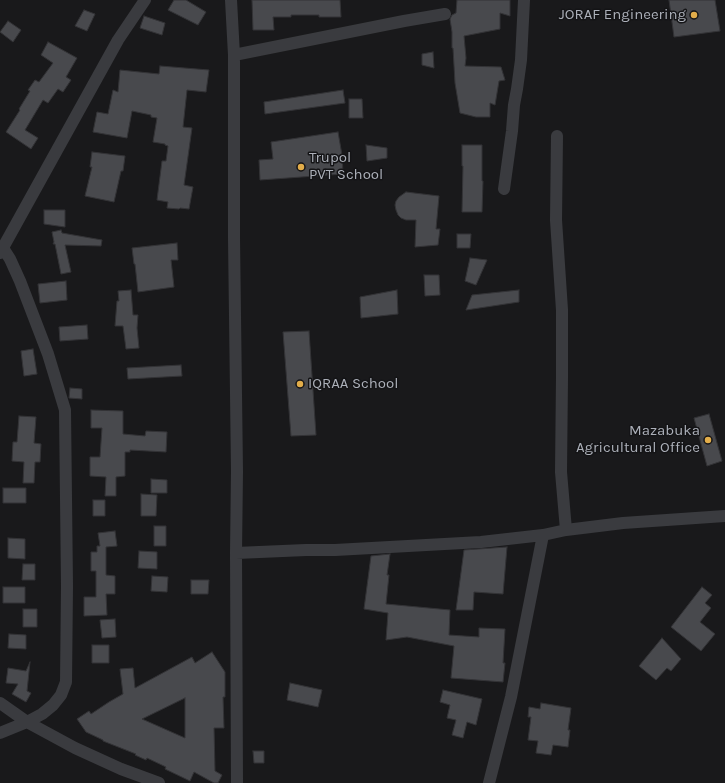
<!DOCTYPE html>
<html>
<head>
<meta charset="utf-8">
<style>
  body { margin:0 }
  canvas { display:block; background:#19191b }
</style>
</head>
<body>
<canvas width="725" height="783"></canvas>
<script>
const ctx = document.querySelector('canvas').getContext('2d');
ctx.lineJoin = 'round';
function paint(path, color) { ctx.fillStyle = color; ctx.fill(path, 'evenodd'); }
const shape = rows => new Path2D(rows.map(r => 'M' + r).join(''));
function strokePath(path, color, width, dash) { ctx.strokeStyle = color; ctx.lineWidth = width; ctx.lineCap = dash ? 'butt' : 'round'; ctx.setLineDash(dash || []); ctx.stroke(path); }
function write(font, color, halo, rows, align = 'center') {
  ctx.font = font + ' Karla,sans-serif'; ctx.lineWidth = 3; ctx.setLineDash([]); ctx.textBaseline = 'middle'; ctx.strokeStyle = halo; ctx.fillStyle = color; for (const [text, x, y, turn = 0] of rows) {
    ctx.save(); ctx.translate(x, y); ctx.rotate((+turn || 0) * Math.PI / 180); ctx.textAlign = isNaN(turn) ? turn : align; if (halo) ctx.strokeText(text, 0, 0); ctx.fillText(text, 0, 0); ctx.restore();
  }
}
const building = shape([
  [174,0,186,0,206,12,198,25,168,10,174,0],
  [252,0,340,0,341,17,319,17,319,15,291,15,291,17,273,17,274,30,253,30,252,0],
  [457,0,510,0,510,16,500,13,500,29,464,36,466,58,465,66,501,67,505,80,499,81,495,105,490,103,490,117,476,117,460,113,455,83,453,48,452,48,452,32,450,19,452,15,456,13,457,0],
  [669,0,715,0,720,31,674,37,669,0],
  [84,10,95,14,87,31,75,26,84,10],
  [144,16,165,23,162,35,140,28,144,16],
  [8,21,21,30,13,42,0,32,8,21],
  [48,42,77,58,66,77,71,80,63,92,58,89,48,103,43,100,25,130,38,138,31,149,6,132,20,110,19,109,30,91,28,90,35,80,39,82,53,63,41,55,48,42],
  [433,52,434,68,422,65,422,54,433,52],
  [160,66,209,70,206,92,187,90,183,127,192,128,184,185,193,187,189,209,180,208,179,209,167,208,168,202,157,200,162,161,166,161,168,146,165,145,165,144,153,142,157,118,151,117,151,115,132,111,127,138,93,132,97,112,108,114,113,90,118,92,120,70,159,74,160,66],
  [343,90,345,103,265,114,264,102,343,90],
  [349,99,362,99,363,118,349,118,349,99],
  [338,132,342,155,343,174,260,180,259,160,273,159,271,142,338,132],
  [366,145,387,148,387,158,367,161,366,145],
  [462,145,482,145,482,181,483,181,482,212,462,212,463,166,462,166,462,145],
  [92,152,125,156,123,171,121,171,114,202,85,196,92,167,90,167,92,152],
  [406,192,439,196,436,229,440,229,438,245,415,247,416,220,406,220,401,218,398,215,396,210,395,205,396,201,399,197,406,192],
  [44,210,65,210,65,227,44,224,44,210],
  [61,230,62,233,102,240,101,246,65,245,71,272,61,274,55,244,53,244,54,242,52,232,61,230],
  [457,234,471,234,470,248,457,248,457,234],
  [177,243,178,260,171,260,174,287,138,292,135,264,134,264,132,248,177,243],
  [470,258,487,260,476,285,465,281,470,258],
  [424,275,439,275,440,295,425,296,424,275],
  [66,281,67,300,40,303,38,284,66,281],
  [131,290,133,315,138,315,137,328,139,348,126,349,123,326,115,326,117,301,119,301,118,291,131,290],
  [397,290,398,314,361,318,360,297,397,290],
  [519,290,519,302,466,310,472,295,519,290],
  [87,325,88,339,60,341,59,327,87,325],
  [309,331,316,435,291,436,283,332,309,331],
  [33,349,37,374,24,376,21,351,33,349],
  [181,365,182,376,128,379,127,368,181,365],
  [70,388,82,389,82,399,69,398,70,388],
  [91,410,123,411,123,434,145,436,146,431,167,432,166,452,130,450,130,452,125,452,125,476,116,477,116,496,105,496,106,477,90,476,90,457,100,457,102,428,91,428,91,410],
  [709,414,722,461,707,466,694,418,709,414],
  [19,416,36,417,34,443,41,444,40,462,35,462,34,483,23,483,24,462,12,461,13,442,17,442,19,416],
  [151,479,167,480,167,493,151,493,151,479],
  [3,488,26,488,26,503,3,503,3,488],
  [141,494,157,495,156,516,141,516,141,494],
  [93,500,105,500,105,516,93,516,93,500],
  [154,526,166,526,166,546,154,546,154,526],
  [115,531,117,546,106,547,106,575,115,576,115,594,106,594,107,615,84,616,84,597,96,597,96,571,91,571,91,552,97,552,97,546,100,546,98,533,115,531],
  [8,538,25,539,25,559,8,558,8,538],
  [507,547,503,594,474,592,473,610,456,610,464,550,507,547],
  [139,551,157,552,157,569,138,568,139,551],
  [390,554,387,575,389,575,386,604,450,610,449,635,479,637,479,628,505,629,503,663,505,663,503,682,451,678,454,646,407,637,386,640,388,613,364,609,371,556,390,554],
  [23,564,35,564,35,580,22,580,23,564],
  [152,576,168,577,167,592,151,591,152,576],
  [191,580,209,580,208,594,191,594,191,580],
  [3,587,25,587,25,603,3,603,3,587],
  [702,587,712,595,705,603,711,608,700,622,715,634,701,651,671,627,702,587],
  [23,609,37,609,37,627,23,627,23,609],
  [115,619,116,637,102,638,100,620,115,619],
  [9,634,26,635,26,649,8,648,9,634],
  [662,638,681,659,671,671,667,668,656,680,639,666,662,638],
  [92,645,109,645,109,663,92,663,92,645],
  [212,652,225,672,225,697,223,697,224,728,214,728,215,771,222,775,218,783,214,783,194,772,190,781,165,769,166,767,147,758,146,760,135,755,136,754,103,741,103,740,86,732,77,719,89,711,91,714,109,702,123,694,120,669,133,668,135,688,192,657,195,663,212,652],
  [185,698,185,738,142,719,185,698],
  [30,662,27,691,31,693,26,702,12,694,18,684,6,683,8,668,26,671,30,662],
  [290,683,322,690,318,707,287,700,290,683],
  [443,690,482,699,476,725,467,722,463,738,452,735,456,720,447,718,450,705,440,702,443,690],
  [541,703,571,708,568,730,570,730,568,747,553,745,551,755,536,753,538,741,528,740,531,717,528,717,529,707,540,709,541,703],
  [253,751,264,751,264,763,254,763,253,751]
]);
paint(building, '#48494d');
strokePath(building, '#333336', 1);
strokePath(shape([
  [231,0,234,55,234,238,237,471,236,553,237,783],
  [234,55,404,21,445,14],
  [557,136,556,220,562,310,562,378,561,472,566,530],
  [504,189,512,131,514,105,517,89,521,60,524,0],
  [0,253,118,40,145,0],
  [236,553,306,550,335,550,481,542,543,535,566,530,623,523,725,516],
  [0,703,27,722,75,748,121,769,159,783],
  [0,733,27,722,42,714,53,705,61,695,66,682,67,586,65,410,48,354,20,281,10,259,3,248],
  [489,783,511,697,543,535]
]), '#3a3b3f', 12);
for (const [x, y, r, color] of [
  [694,15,4,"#e2ad4a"],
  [301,167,4,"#e2ad4a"],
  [300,384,4,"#e2ad4a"],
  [708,440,4,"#e2ad4a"]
]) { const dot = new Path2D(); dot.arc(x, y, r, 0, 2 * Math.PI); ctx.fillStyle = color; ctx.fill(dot); strokePath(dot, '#141416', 1.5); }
write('15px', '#acb0b9', '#141416', [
  ["JORAF Engineering",686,15],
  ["Trupol",309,158,"left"],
  ["PVT School",309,175,"left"],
  ["IQRAA School",308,384,"left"],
  ["Mazabuka",700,431],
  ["Agricultural Office",700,448]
], 'right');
</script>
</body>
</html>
